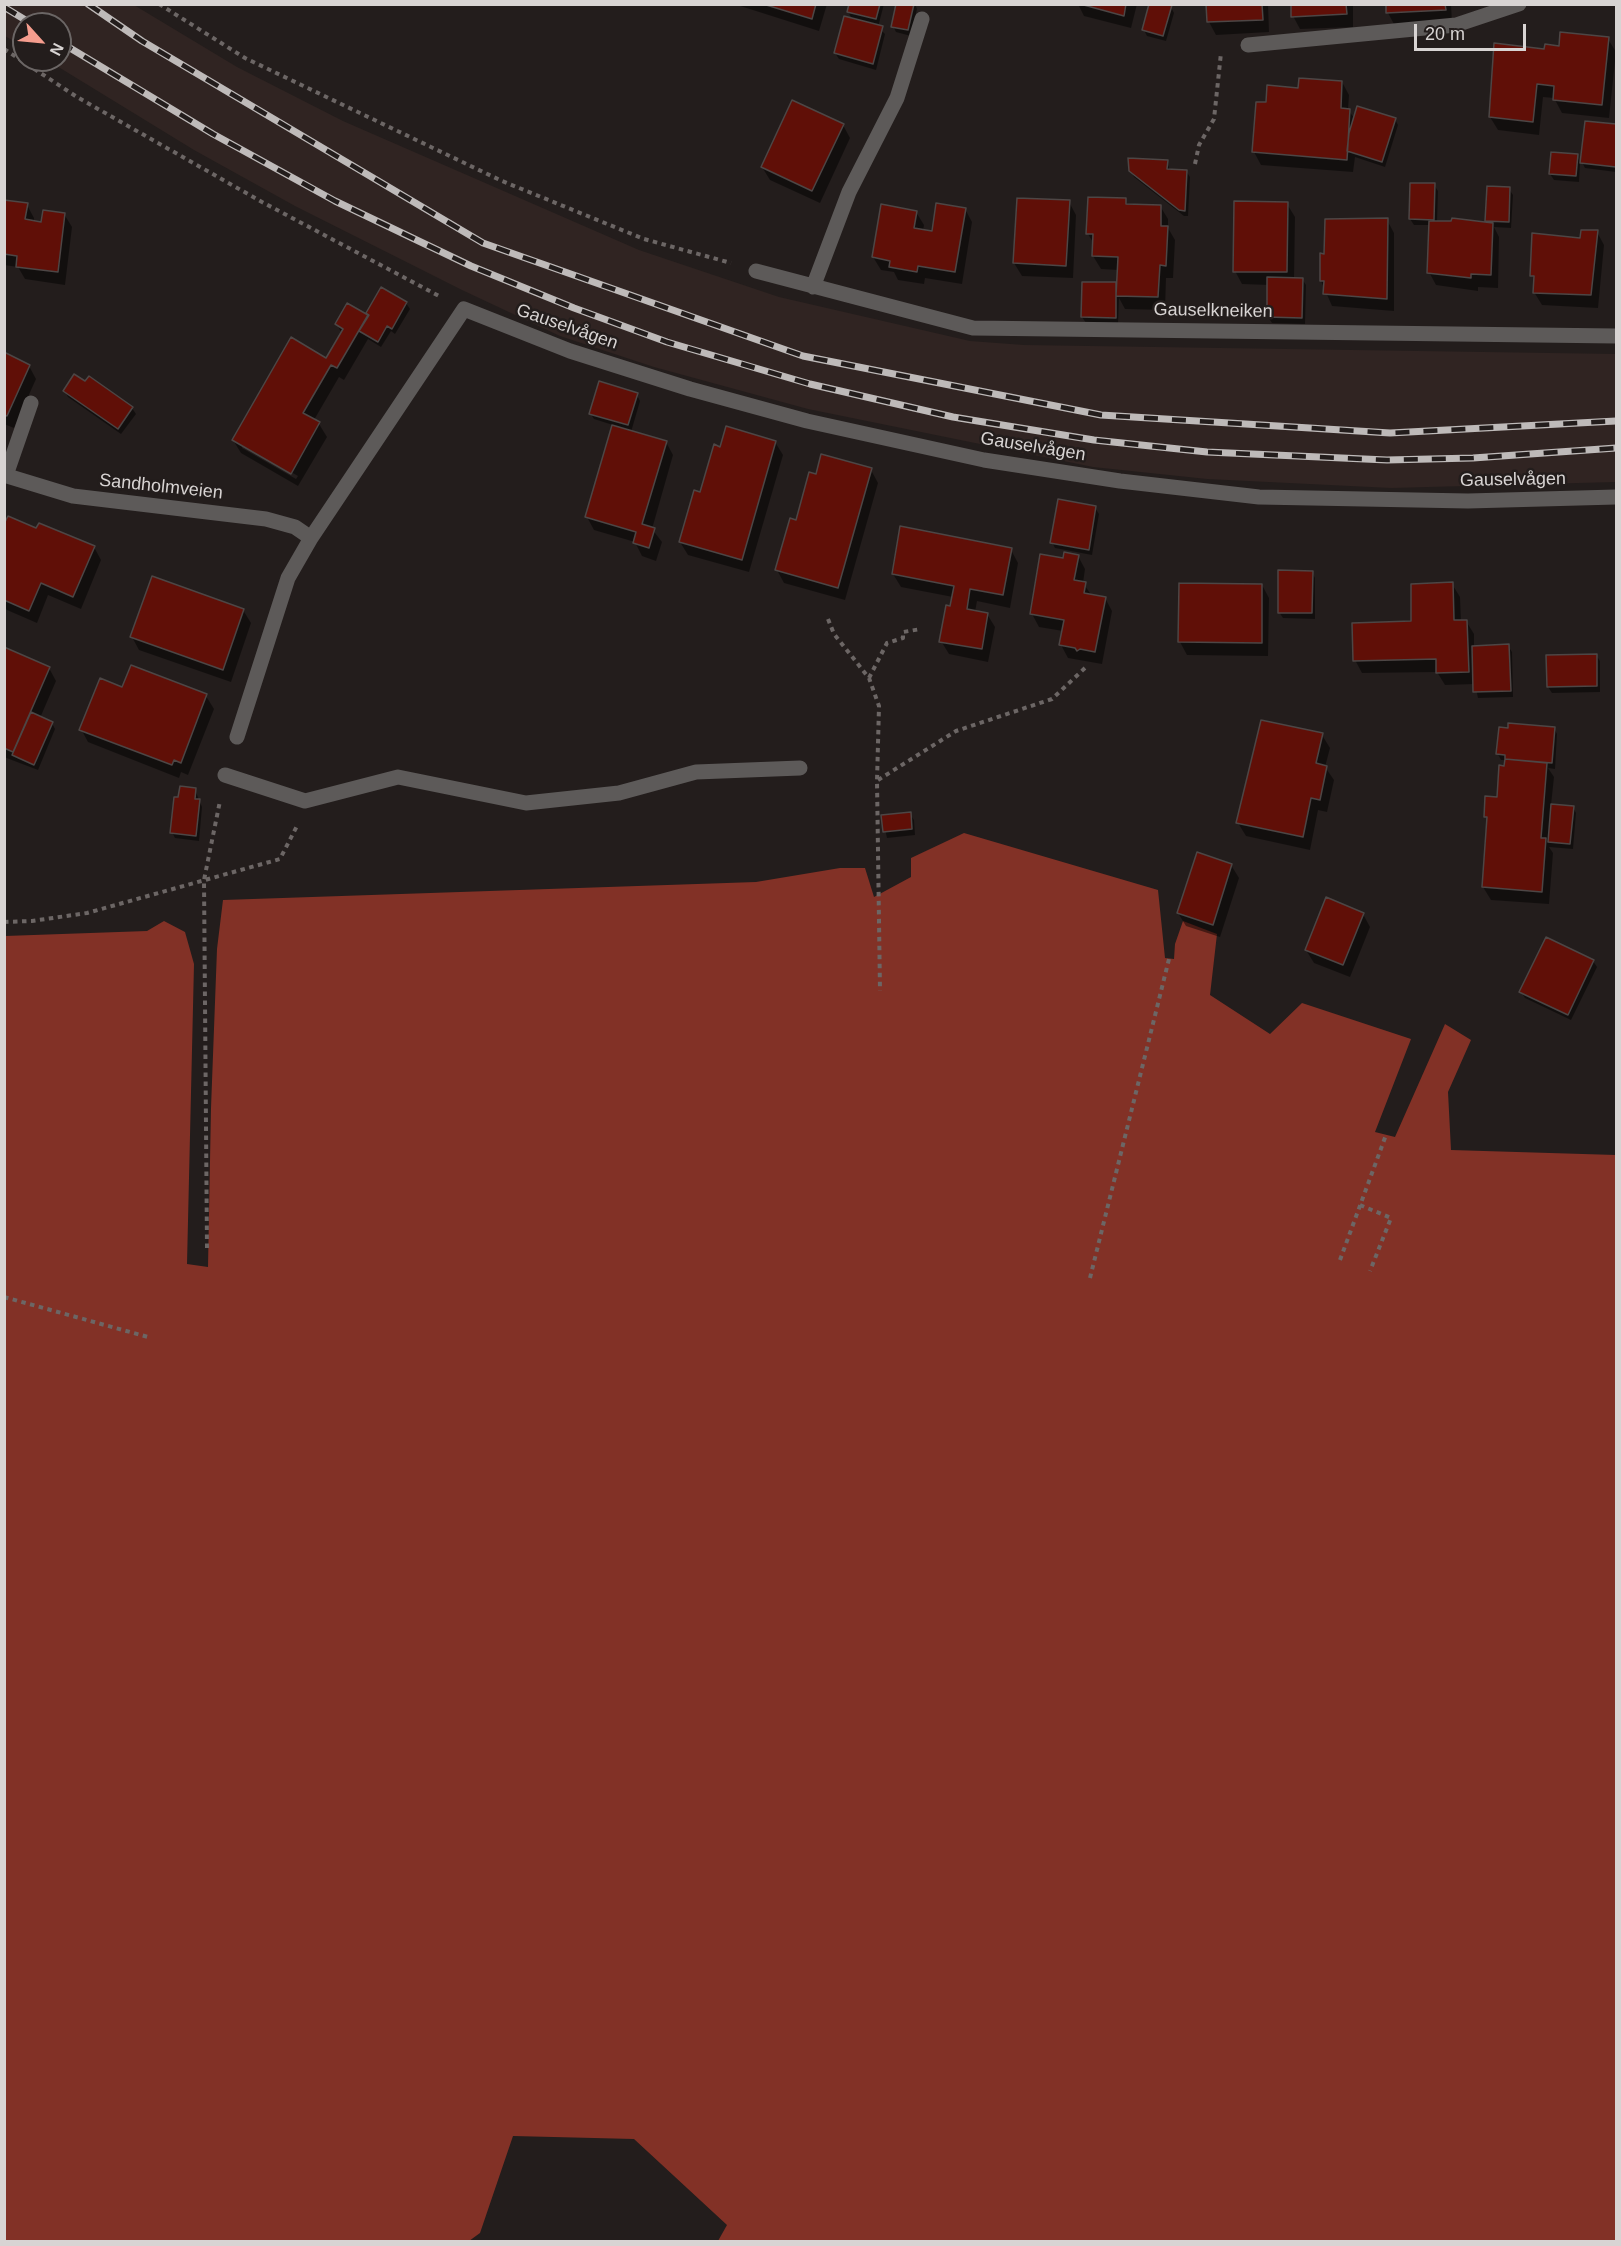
<!DOCTYPE html>
<html>
<head>
<meta charset="utf-8">
<style>
  body { margin:0 }
  #map { position:relative; width:1621px; height:2246px; overflow:hidden; background:#231d1c; font-family:Helvetica,sans-serif }
  canvas { display:block }
  .frame { position:absolute; inset:0; border:6px solid #d8d4d3; pointer-events:none }
  .north { position:absolute; left:12px; top:12px; width:60px; height:60px; box-sizing:border-box; background:#231d1c; border:2px solid #6b6665; border-radius:50%; rotate:117deg; font-size:16px; font-weight:700; line-height:24px; text-align:center; color:#d8d4d3 }
  .north::after { content:''; display:block; margin:auto; width:21px; height:27px; background:#f59d8e; clip-path:polygon(50% 0,100% 100%,50% 72%,0 100%) }
  .scale { position:absolute; left:1414px; top:24px; width:112px; height:27px; box-sizing:border-box; border:3px solid #d8d4d3; border-top:0; padding-left:8px; font-size:18px; line-height:21px; white-space:nowrap; color:#d8d4d3; -webkit-text-stroke:4px #231d1c; paint-order:stroke }
</style>
</head>
<body>
<div id="map">
<canvas width="1621" height="2246"></canvas>
<div class="frame"></div>
<div class="north">N</div>
<div class="scale">20 m</div>
</div>
<script>
const ctx = document.querySelector('canvas').getContext('2d');
ctx.lineJoin = 'round';
function paint(path, color) { ctx.fillStyle = color; ctx.fill(path, 'evenodd'); }
const shape = rows => new Path2D(rows.map(r => 'M' + r).join(''));
function strokePath(path, color, width, dash) { ctx.strokeStyle = color; ctx.lineWidth = width; ctx.lineCap = dash ? 'butt' : 'round'; ctx.setLineDash(dash || []); ctx.stroke(path); }
function write(font, color, halo, rows, align = 'center') {
  ctx.font = font + ' Helvetica,sans-serif'; ctx.lineWidth = 5; ctx.setLineDash([]); ctx.textBaseline = 'middle'; ctx.strokeStyle = halo; ctx.fillStyle = color; for (const [text, x, y, turn = 0] of rows) {
    ctx.save(); ctx.translate(x, y); ctx.rotate((+turn || 0) * Math.PI / 180); ctx.textAlign = isNaN(turn) ? turn : align; if (halo) ctx.strokeText(text, 0, 0); ctx.fillText(text, 0, 0); ctx.restore();
  }
}
paint(shape([
  [5,4,134,5,237,67,343,121,639,250,779,297,970,341,1024,345,1616,354,1616,482,1391,488,1207,479,1093,467,808,409,654,367,560,336,462,290,295,206,194,150,47,60,60,60,60,24,24,24,24,47,5,36]
]), '#302422');
paint(shape([
  [964,833,1158,890,1165,958,1174,959,1175,944,1183,921,1217,934,1210,995,1270,1034,1302,1003,1411,1039,1375,1132,1395,1137,1445,1024,1471,1040,1448,1092,1451,1150,1616,1155,1616,2241,718,2241,727,2225,634,2139,513,2136,480,2233,469,2241,5,2241,5,936,147,931,164,921,185,932,194,964,187,1264,208,1267,211,1108,217,949,223,900,756,882,840,868,865,868,874,897,911,877,911,858]
]), '#823126');
paint(shape([
  [734,4,827,4,819,31],
  [850,4,884,4,878,27,885,34,876,70,839,59,835,53,852,19,848,12],
  [898,4,915,4,917,9,911,36,896,32,893,26],
  [1078,4,1137,4,1131,28,1084,16],
  [1150,4,1171,7,1174,13,1166,41,1147,36,1144,30],
  [1208,4,1268,4,1269,32,1216,35,1209,22],
  [1292,4,1353,4,1353,27,1300,29,1293,16],
  [1387,4,1451,4,1452,23,1395,26,1388,13],
  [1608,39,1616,52,1609,118,1562,113,1554,98,1543,97,1539,135,1498,130,1490,117,1545,50],
  [1342,82,1349,95,1348,110,1355,119,1395,119,1398,125,1385,167,1355,157,1353,172,1261,165,1254,152,1267,104,1299,89],
  [1586,123,1616,126,1616,172,1585,168,1582,162],
  [843,125,850,138,820,203,770,180,762,167],
  [1577,156,1580,162,1579,182,1554,180,1550,174],
  [1167,162,1170,171,1186,171,1190,177,1188,216,1184,216,1134,177,1130,170],
  [1434,185,1438,191,1437,222,1488,224,1487,221,1509,189,1513,195,1511,228,1494,227,1499,237,1498,288,1478,287,1478,291,1436,285,1429,272,1430,225,1414,225,1410,219],
  [1125,200,1128,205,1160,206,1168,219,1168,228,1175,240,1173,278,1166,278,1165,310,1125,309,1119,298,1118,324,1086,323,1082,317,1115,284,1118,288,1118,270,1101,269,1093,256,1094,244,1088,234],
  [4,202,27,205,34,218,34,222,42,223,64,214,72,227,65,285,25,279,18,267,4,265],
  [1069,202,1076,215,1073,278,1022,276,1014,263],
  [1287,204,1295,217,1294,279,1302,279,1306,285,1305,324,1272,323,1268,317,1269,285,1242,284,1235,271],
  [965,209,972,222,962,284,925,278,924,284,898,280,894,272,881,270,873,257,916,212,924,225,923,231,933,233],
  [1387,220,1394,233,1394,311,1332,306,1321,281,1321,255,1326,256],
  [1597,232,1604,245,1598,308,1542,305,1534,292,1535,281,1532,275],
  [406,303,410,309,395,334,391,331,381,347,368,339,344,380,339,377,314,420,319,424,327,437,298,486,241,453,233,440,327,360,342,334,337,324,348,305,370,319,367,313],
  [242,444,298,476,296,479,242,448],
  [4,354,29,366,36,379,14,428,4,424],
  [65,391,132,408,136,414,121,434,68,397],
  [637,395,640,401,631,432,666,442,673,455,652,529,662,542,656,561,642,556,635,542,594,530,587,517,613,425,594,419,590,413],
  [775,442,783,455,749,572,688,555,680,542,721,449],
  [871,470,878,483,845,600,784,583,777,570,817,476],
  [1095,508,1099,514,1092,555,1055,548,1052,542],
  [4,527,37,530,94,547,101,560,81,609,48,595,37,623,7,610,4,606],
  [1011,550,1018,563,1010,608,977,601,975,612,987,614,995,627,988,662,949,654,941,641,953,597,901,587,893,574],
  [1078,556,1085,569,1083,583,1092,596,1105,598,1112,611,1102,664,1068,658,1061,645,1063,631,1039,627,1032,614,1064,559],
  [1312,572,1315,578,1315,619,1283,618,1279,612],
  [1452,584,1460,597,1461,622,1466,621,1474,634,1474,647,1508,646,1512,652,1513,697,1478,698,1475,684,1445,685,1437,672,1362,673,1355,660,1413,623],
  [1262,585,1269,598,1268,656,1187,655,1180,642],
  [243,610,251,623,231,682,139,650,132,637],
  [4,649,49,668,56,681,40,718,52,723,55,729,38,770,4,757],
  [1596,655,1600,661,1600,692,1552,693,1548,687],
  [123,689,206,696,214,709,188,775,181,772,179,778,88,742,81,729],
  [1554,728,1557,734,1555,769,1548,768,1554,777,1551,805,1573,807,1576,813,1573,849,1549,847,1553,853,1549,904,1491,900,1483,887,1488,821,1486,817,1498,799,1506,767,1506,760,1501,760,1498,754],
  [1322,735,1330,748,1325,767,1334,780,1327,812,1318,810,1310,850,1246,836,1238,823],
  [195,790,202,807,199,841,175,838,172,832],
  [910,814,914,820,915,835,887,838,882,816],
  [1231,865,1239,878,1220,937,1186,926,1178,913],
  [1363,914,1370,927,1350,977,1314,963,1306,950],
  [1593,961,1597,967,1571,1020,1525,998,1521,992]
]), '#0007');
const building = shape([
  [763,4,816,4,812,19,763,4],
  [849,4,880,4,876,19,847,12,849,4],
  [896,4,914,4,908,30,891,27,896,4],
  [1080,4,1126,4,1124,16,1080,4],
  [1149,4,1172,5,1163,36,1142,30,1149,4],
  [1206,4,1262,4,1263,20,1207,22,1206,4],
  [1291,4,1346,4,1347,14,1291,17,1291,4],
  [1386,4,1445,4,1446,10,1386,13,1386,4],
  [844,16,883,26,873,64,834,53,844,16],
  [1560,32,1609,37,1602,105,1553,100,1554,86,1537,84,1533,122,1489,117,1494,43,1544,49,1545,44,1559,46,1560,32],
  [1299,78,1342,81,1341,108,1350,109,1347,160,1252,152,1256,102,1266,102,1267,85,1298,88,1299,78],
  [792,100,844,124,812,191,761,167,792,100],
  [1357,106,1396,118,1382,162,1347,151,1349,133,1357,106],
  [1585,121,1616,124,1616,167,1580,163,1585,121],
  [1551,152,1578,154,1576,176,1549,174,1551,152],
  [1128,158,1168,160,1167,169,1187,170,1185,211,1179,210,1129,171,1128,158],
  [1410,183,1435,183,1434,220,1409,219,1410,183],
  [1487,186,1510,187,1509,222,1485,221,1487,186],
  [1088,197,1126,198,1126,204,1161,205,1161,226,1168,226,1166,266,1160,265,1158,297,1116,296,1118,257,1092,256,1093,234,1086,234,1088,197],
  [1017,198,1070,200,1066,266,1013,263,1017,198],
  [4,200,28,203,25,219,41,222,43,210,65,213,58,272,16,267,17,256,4,254,4,200],
  [1234,201,1288,202,1287,272,1233,272,1234,201],
  [936,203,966,208,955,272,918,266,917,272,889,267,890,261,872,257,881,204,917,211,914,228,932,231,936,203],
  [1388,218,1387,299,1323,294,1324,281,1320,281,1320,253,1324,254,1325,219,1388,218],
  [1452,218,1493,223,1491,275,1471,274,1471,278,1427,273,1429,221,1451,221,1452,218],
  [1581,230,1598,230,1591,295,1533,293,1534,276,1530,276,1532,233,1580,238,1581,230],
  [1267,277,1303,278,1302,318,1267,317,1267,277],
  [1082,282,1116,282,1116,318,1081,317,1082,282],
  [381,287,407,302,392,329,387,326,378,342,359,331,369,315,366,313,381,287],
  [347,303,368,315,337,368,331,365,303,413,320,422,291,474,232,440,291,337,326,358,343,329,335,324,347,303],
  [4,352,30,365,7,416,4,415,4,352],
  [74,374,85,381,89,376,133,407,118,429,63,391,74,374],
  [599,381,638,393,628,425,589,414,599,381],
  [612,425,667,441,642,524,655,528,649,548,633,543,636,532,585,517,612,425],
  [726,426,776,441,742,560,679,542,694,490,700,492,714,444,720,447,726,426],
  [821,454,872,468,838,588,775,570,790,518,796,520,809,472,816,474,821,454],
  [1058,499,1096,506,1089,550,1050,543,1058,499],
  [8,516,36,528,39,523,95,546,73,597,41,583,29,611,4,600,4,524,8,516],
  [900,526,1012,548,1003,595,970,589,967,609,988,613,982,649,939,642,946,605,950,606,954,586,892,574,900,526],
  [1064,552,1079,555,1074,580,1086,582,1084,593,1106,597,1095,652,1080,649,1077,651,1075,648,1059,645,1064,620,1030,614,1040,554,1063,558,1064,552],
  [1278,570,1313,571,1312,613,1278,613,1278,570],
  [152,576,244,609,223,670,130,637,152,576],
  [1453,582,1454,620,1467,620,1469,672,1436,673,1436,659,1353,661,1352,623,1411,621,1411,584,1453,582],
  [1179,583,1262,584,1262,643,1178,642,1179,583],
  [1509,644,1511,691,1473,692,1472,646,1509,644],
  [4,647,50,667,13,752,4,748,4,647],
  [1597,654,1597,686,1547,687,1546,655,1597,654],
  [131,665,207,694,181,763,174,760,172,765,79,730,100,678,122,687,131,665],
  [31,712,53,722,34,765,12,755,31,712],
  [1261,720,1323,733,1316,763,1327,766,1320,800,1311,798,1303,837,1236,823,1261,720],
  [1508,723,1555,727,1552,763,1505,759,1505,755,1496,754,1499,727,1508,728,1508,723],
  [1505,759,1547,763,1541,838,1546,838,1542,892,1482,887,1487,817,1484,817,1485,796,1497,797,1499,765,1504,766,1505,759],
  [180,786,196,788,195,799,200,799,196,836,170,833,174,797,178,797,180,786],
  [1551,804,1574,806,1570,844,1548,842,1551,804],
  [911,812,912,829,883,832,881,815,911,812],
  [1197,852,1232,864,1213,925,1177,913,1197,852],
  [1326,897,1364,913,1343,965,1305,950,1326,897],
  [1546,937,1594,960,1568,1015,1519,992,1546,937]
]);
paint(building, '#600f07');
strokePath(building, '#4d4645', 1.5);
strokePath(shape([
  [159,4,245,58,502,181,644,239,731,263],
  [4,49,77,97,262,202,439,296],
  [1195,164,1199,145,1214,119,1221,53],
  [828,619,834,634,869,678,879,706,877,781,880,991],
  [869,678,887,643,903,638,903,632,921,629],
  [878,780,956,731,1052,699,1085,668],
  [4,922,32,921,87,913,280,859,297,826],
  [1360,1205,1391,1218,1370,1271],
  [207,1248,204,880,220,801],
  [1340,1260,1386,1135],
  [1090,1278,1169,959],
  [4,1297,148,1337]
]), '#6c6665', 4, [4.5, 4.5]);
strokePath(shape([
  [6,475,31,403],
  [225,775,305,801,398,777,526,803,619,793,696,772,800,768]
]), '#5d5a59', 15);
strokePath(shape([
  [1248,45,1456,25,1519,4],
  [756,271,973,328,1616,336],
  [813,287,849,192,897,98,922,19],
  [4,475,73,496,266,519,295,527,311,538,464,309,570,351,690,389,807,421,984,460,1120,481,1259,497,1468,501,1616,497],
  [237,737,288,578,311,538]
]), '#5d5a59', 15);
const rail = shape([
  [88,4,142,41,483,243,803,356,1101,415,1390,433,1616,421],
  [4,7,32,24],
  [60,42,213,134,335,201,471,266,574,308,667,342,810,384,953,417,1094,440,1207,452,1387,460,1473,458,1616,448]
]);
strokePath(rail, '#bebab9', 7);
strokePath(rail, '#231d1c', 4.5, [14]);
write('18px', '#d8d4d3', '#231d1c', [
  ["Gauselkneiken",1213,311,1],
  ["Gauselvågen",567,327,19],
  ["Gauselvågen",1033,447,9],
  ["Gauselvågen",1513,480,-1],
  ["Sandholmveien",161,487,6]
]);
</script>
</body>
</html>
